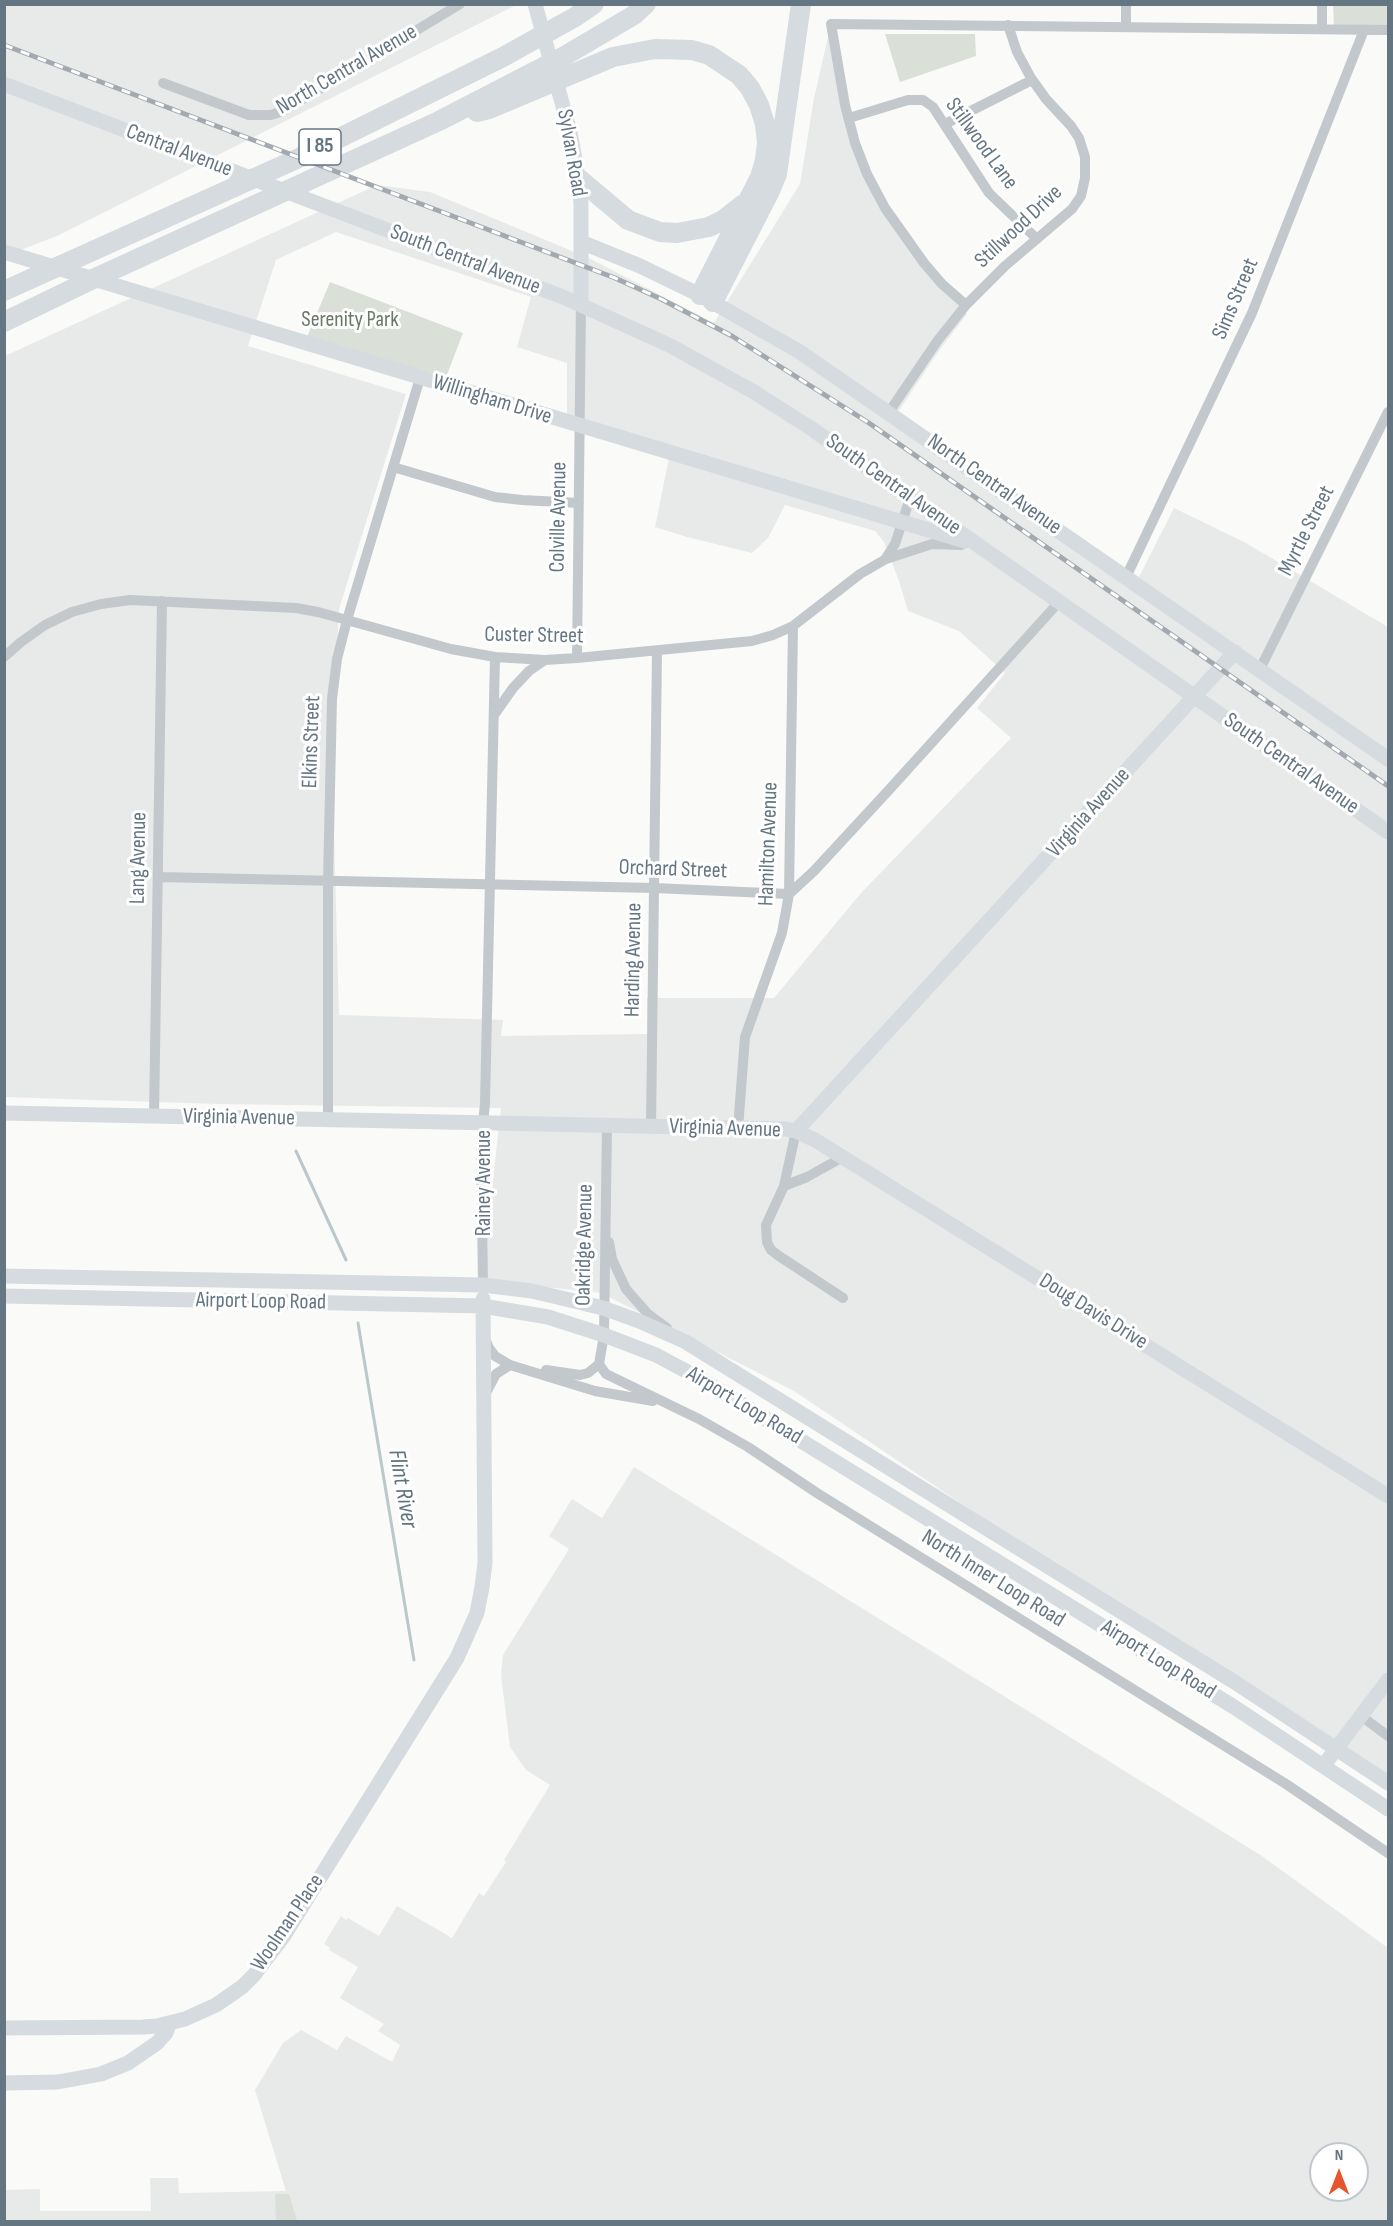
<!DOCTYPE html>
<html>
<head>
<meta charset="utf-8">
<style>
  body { margin:0 }
  #map { position:relative; width:1393px; height:2226px; overflow:hidden; background:#fafaf8; font-family:"Sofia Sans Condensed",sans-serif }
  canvas { display:block }
  .frame { position:absolute; inset:0; border:6px solid #657683; pointer-events:none }
  .north { position:absolute; left:1309px; top:2142px; width:60px; height:60px; box-sizing:border-box; background:#fff; border:2px solid #c1c8cd; border-radius:50%; rotate:0deg; font-size:16px; font-weight:700; line-height:24px; text-align:center; color:#657683 }
  .north::after { content:''; display:block; margin:auto; width:21px; height:27px; background:#e4572e; clip-path:polygon(50% 0,100% 100%,50% 72%,0 100%) }
</style>
</head>
<body>
<div id="map">
<canvas width="1393" height="2226"></canvas>
<div class="frame"></div>
<div class="north">N</div>
</div>
<script>
const ctx = document.querySelector('canvas').getContext('2d');
ctx.lineJoin = 'round';
function paint(path, color) { ctx.fillStyle = color; ctx.fill(path, 'evenodd'); }
const shape = rows => new Path2D(rows.map(r => 'M' + r).join(''));
function strokePath(path, color, width, dash) { ctx.strokeStyle = color; ctx.lineWidth = width; ctx.lineCap = dash ? 'butt' : 'round'; ctx.setLineDash(dash || []); ctx.stroke(path); }
function write(font, color, halo, rows, align = 'center') {
  ctx.font = font + ' "Sofia Sans Condensed",sans-serif'; ctx.lineWidth = 6; ctx.setLineDash([]); ctx.textBaseline = 'middle'; ctx.strokeStyle = halo; ctx.fillStyle = color; for (const [text, x, y, turn = 0] of rows) {
    ctx.save(); ctx.translate(x, y); ctx.rotate((+turn || 0) * Math.PI / 180); ctx.textAlign = isNaN(turn) ? turn : align; if (halo) ctx.strokeText(text, 0, 0); ctx.fillText(text, 0, 0); ctx.restore();
  }
}
paint(shape([
  [5,5,516,5,57,236,5,256],
  [831,24,849,118,867,174,924,263,967,314,938,352,898,412,1139,577,1174,508,1246,543,1388,627,1388,1786,1039,1556,794,1391,601,1293,482,1280,501,1108,217,1104,5,1097,5,356,377,185,430,192,589,258,714,323,800,184,814,98],
  [336,232,531,297,517,347,567,363,567,417,671,448,655,527,687,537,752,553,768,538,785,505,875,531,884,542,899,581,908,611,959,631,1005,673,977,708,1011,738,861,893,774,998,647,998,647,1034,501,1036,503,1020,339,1015,332,761,339,609,406,394,248,346,276,260],
  [634,1467,1262,1856,1388,1948,1388,2221,5,2222,4,2190,40,2189,40,2211,151,2211,150,2178,178,2178,179,2193,286,2191,255,2090,283,2043,301,2030,337,2050,346,2036,392,2062,400,2045,378,2031,384,2024,340,1998,358,1967,329,1950,330,1948,324,1944,341,1916,346,1920,348,1918,379,1936,397,1906,452,1938,479,1893,484,1896,506,1862,504,1860,550,1785,526,1770,510,1747,501,1675,503,1655,569,1549,549,1536,572,1499,602,1518],
  [1321,2154,1357,2154,1357,2190,1321,2190]
]), '#e8e9e9');
paint(shape([
  [1333,5,1388,5,1388,27,1334,27],
  [885,34,975,34,976,56,900,82],
  [330,282,463,333,445,380,307,337],
  [275,2194,289,2194,297,2221,276,2221]
]), '#dadfd7');
strokePath(shape([
  [296,1151,346,1260],
  [358,1323,414,1660]
]), '#bbc7cb', 3);
strokePath(shape([
  [1322,4,1322,29],
  [1126,26,1126,4],
  [163,83,249,115,271,115,283,111,460,4],
  [849,118,908,100,923,100,933,107,989,193,1037,239],
  [945,124,1032,80],
  [966,305,942,284,924,263,885,208,867,174,855,143,845,105,831,24,1388,30],
  [889,412,938,340,966,305,1005,266,1072,209,1081,196,1085,178,1085,157,1079,138,1071,126,1046,99,1031,78,1017,52,1008,25],
  [393,467,495,497,522,500,579,503],
  [886,558,895,544,910,498],
  [1126,577,1252,313,1364,30],
  [4,657,21,642,45,625,72,612,101,604,130,600,296,608,318,612,451,649,495,657,545,660,577,658,752,641,773,635,793,626,860,574,886,559,932,544,961,545],
  [577,658,581,304],
  [1260,669,1388,412],
  [494,715,513,688,529,671,545,660],
  [158,877,654,888,789,894,814,871,888,791,1059,602],
  [154,1117,162,601],
  [328,1120,328,881,332,699,337,659,347,620,420,378],
  [651,1126,657,651],
  [738,1128,745,1037,782,933,789,894,793,626],
  [796,1131,784,1186,766,1225,767,1242,771,1250,779,1256,843,1298],
  [784,1186,807,1177,843,1157],
  [609,1242,612,1259,626,1289,648,1314,667,1328],
  [483,1285,481,1146,485,1103,495,657],
  [485,1338,489,1348,495,1356,510,1365,595,1391,653,1401],
  [599,1364,606,1374,699,1419,748,1447,817,1493,1286,1784,1388,1853],
  [599,1364,604,1335,607,1126],
  [546,1370,580,1375,588,1373,599,1364],
  [486,1393,496,1374,510,1365],
  [1361,1716,1388,1736]
]), '#c3c8cc', 10);
strokePath(shape([
  [535,4,570,132,576,165,581,203,581,304],
  [4,84,563,297,669,345,754,392,812,429,1388,832],
  [581,242,640,266,700,295,800,352,1388,759],
  [4,252,965,541],
  [4,1113,786,1129,796,1131,815,1140,1388,1496],
  [796,1131,1235,652],
  [4,1276,483,1285,532,1291,603,1308,639,1321,686,1342,1233,1681,1388,1783],
  [4,1296,483,1306,548,1317,604,1335,656,1355,699,1378,1234,1707,1388,1809],
  [1324,1765,1388,1680],
  [4,2028,143,2027,157,2026,185,2019,216,2005,242,1987,254,1975,283,1937,457,1658,477,1613,482,1587,485,1563,483,1299],
  [4,2083,58,2082,101,2074,128,2063,157,2043,166,2033,169,2024]
]), '#d6dbdf', 15);
strokePath(shape([
  [477,112,489,109,613,57,655,49,692,50,709,55,739,75,750,88,759,105,765,124,767,143,765,160,760,177,700,295],
  [578,178,628,220,660,232,677,233,709,227,723,220,742,205],
  [4,291,299,158,503,57,575,17,594,4],
  [713,302,769,193,777,174,801,4],
  [4,322,93,279,439,121,561,58,634,15,646,4]
]), '#d6dbdf', 20);
const rail = shape([
  [4,45,615,278,661,299,732,336,869,423,1388,786]
]);
strokePath(rail, '#a2aab0', 5);
strokePath(rail, '#fff', 3, [9]);
for (const [x, y, w] of [
  [320,147,42]
]) { const box = new Path2D(); box.roundRect(x - w / 2, y - 18, w, 36, 4.5); ctx.fillStyle = '#fff'; ctx.fill(box); strokePath(box, '#657683', 1.5); }
write('bold 21px', '#657683', null, [
  ["I 85",320,147]
]);
write('22px', '#657683', '#fff', [
  ["North Central Avenue",347,70,-30],
  ["Stillwood Lane",981,144,54],
  ["Central Avenue",179,151,21],
  ["Sylvan Road",571,153,80],
  ["Stillwood Drive",1019,227,-43],
  ["South Central Avenue",465,260,21],
  ["Sims Street",1236,299,-67],
  ["Willingham Drive",492,400,17],
  ["South Central Avenue",893,485,35],
  ["North Central Avenue",994,485,35],
  ["Colville Avenue",559,517,-89],
  ["Myrtle Street",1307,531,-63],
  ["Custer Street",534,636,1],
  ["Elkins Street",312,742,-88],
  ["South Central Avenue",1291,764,35],
  ["Virginia Avenue",1089,813,-48],
  ["Hamilton Avenue",769,844,-88],
  ["Lang Avenue",139,858,-89],
  ["Orchard Street",673,870,2],
  ["Harding Avenue",634,960,-89],
  ["Virginia Avenue",239,1118,1],
  ["Virginia Avenue",725,1129,2],
  ["Rainey Avenue",484,1183,-90],
  ["Oakridge Avenue",585,1245,-89],
  ["Airport Loop Road",261,1302,1],
  ["Doug Davis Drive",1093,1312,32],
  ["Airport Loop Road",744,1406,31],
  ["North Inner Loop Road",993,1579,32],
  ["Airport Loop Road",1158,1660,32],
  ["Woolman Place",288,1923,-56]
]);
write('22px', '#687a64', '#fff', [
  ["Serenity Park",350,320]
]);
write('italic 24px', '#60757c', '#fff', [
  ["Flint River",402,1489,80]
]);
</script>
</body>
</html>
